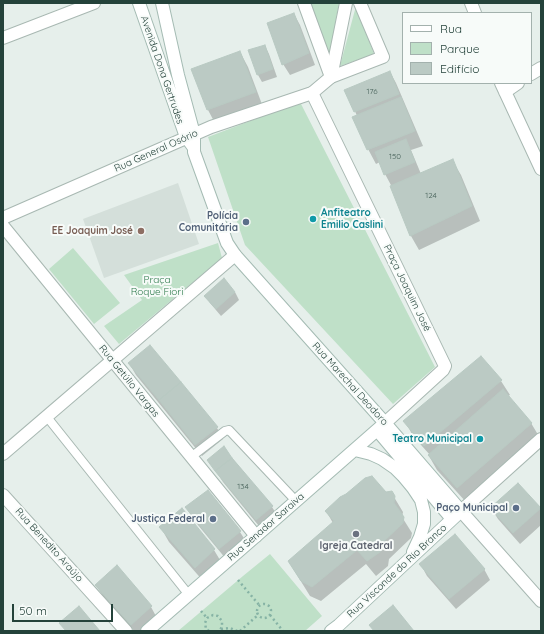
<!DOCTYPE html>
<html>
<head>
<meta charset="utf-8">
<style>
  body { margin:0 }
  #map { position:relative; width:544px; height:634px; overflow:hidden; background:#e6efeb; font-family:Quicksand,sans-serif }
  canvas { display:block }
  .frame { position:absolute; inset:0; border:4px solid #24423a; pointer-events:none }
  .legend { position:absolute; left:402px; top:12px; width:130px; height:72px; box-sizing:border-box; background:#f7fbf9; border:1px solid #a3b1ad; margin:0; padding:5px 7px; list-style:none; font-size:12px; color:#24423a }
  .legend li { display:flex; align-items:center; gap:8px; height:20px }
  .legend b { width:20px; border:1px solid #a3b1ad }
  .scale { position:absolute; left:12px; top:604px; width:101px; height:18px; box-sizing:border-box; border:2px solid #24423a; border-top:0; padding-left:5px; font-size:12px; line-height:14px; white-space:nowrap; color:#24423a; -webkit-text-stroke:3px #f7fbf9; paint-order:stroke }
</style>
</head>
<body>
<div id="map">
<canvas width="544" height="634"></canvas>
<div class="frame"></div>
<ul class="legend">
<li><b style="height:5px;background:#fff"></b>Rua</li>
<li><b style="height:11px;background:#bfe0c8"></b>Parque</li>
<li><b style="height:11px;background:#bbcac4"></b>Edifício</li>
</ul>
<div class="scale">50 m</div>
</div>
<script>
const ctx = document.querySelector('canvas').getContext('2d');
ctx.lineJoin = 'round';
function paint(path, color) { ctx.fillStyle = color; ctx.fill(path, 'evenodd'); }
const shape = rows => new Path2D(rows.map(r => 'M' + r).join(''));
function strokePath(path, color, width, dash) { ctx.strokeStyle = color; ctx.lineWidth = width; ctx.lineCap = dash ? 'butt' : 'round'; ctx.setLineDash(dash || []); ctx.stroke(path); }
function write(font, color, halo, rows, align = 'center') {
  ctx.font = font + ' Quicksand,sans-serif'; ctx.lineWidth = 4; ctx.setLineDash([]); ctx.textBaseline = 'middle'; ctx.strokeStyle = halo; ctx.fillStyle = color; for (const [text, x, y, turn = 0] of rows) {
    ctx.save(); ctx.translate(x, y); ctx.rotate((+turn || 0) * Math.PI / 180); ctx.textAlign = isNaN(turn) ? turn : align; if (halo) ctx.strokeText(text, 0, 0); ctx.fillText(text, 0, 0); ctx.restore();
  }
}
paint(shape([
  [178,183,199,244,104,278,83,219]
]), '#d4dfda');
paint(shape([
  [310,3,339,3,329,57],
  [356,6,374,54,340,66],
  [300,102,435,367,393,404,245,245,208,137],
  [218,243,222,258,119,344,104,326,142,300,124,275],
  [73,248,120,303,94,324,49,269],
  [270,554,322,616,305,631,178,631,243,576]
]), '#bfe0c8');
paint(shape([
  [294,14,300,25,315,65,290,75,283,64],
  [265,46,269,54,277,77,262,82,258,75,250,51],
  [240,52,248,67,263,107,216,125,208,110,192,70],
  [390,72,396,83,423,146,411,150,421,174,452,160,461,175,480,221,419,250,411,236,392,187,385,174,380,162,376,164,368,149,357,116,346,90],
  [235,292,239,300,221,316,210,303,206,296],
  [129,363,217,428,223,439,202,456,136,375],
  [501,381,510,395,508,396,531,423,540,438,466,502,437,470,429,456,430,455,413,436,405,421],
  [232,458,272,507,279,518,263,531,223,482,213,467],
  [208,491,240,532,247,543,226,559,193,519,187,508],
  [385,493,394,497,403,512,402,517,412,533,411,538,389,559,388,566,376,576,366,564,321,601,310,596,289,562,333,523,326,511],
  [491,508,540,509,541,510,541,525,520,544,498,519],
  [182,509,214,550,223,565,204,582,169,542,161,528],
  [421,565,484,569,490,580,456,609,427,576],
  [117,567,151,607,157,618,143,631,134,631,103,596,96,585]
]), '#0003');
const building = shape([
  [294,13,309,53,282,65,267,23,294,13],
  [265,45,273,69,257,75,248,50,265,45],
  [240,51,256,92,207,110,191,69,240,51],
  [390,71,399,94,354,112,344,90,390,71],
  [401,97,415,131,367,150,352,117,401,97],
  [406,139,415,162,384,175,375,152,406,139],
  [453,159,472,206,410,236,390,186,453,159],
  [224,278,235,292,216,309,204,296,224,278],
  [150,345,181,382,159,400,128,363,150,345],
  [481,356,502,380,424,446,403,421,481,356],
  [181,382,218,427,195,445,159,400,181,382],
  [503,389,532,423,457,488,428,455,503,389],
  [224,446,232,458,215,471,207,460,224,446],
  [232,458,273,506,256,520,215,471,232,458],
  [372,476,386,492,392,491,395,496,394,503,404,517,403,523,381,544,380,552,367,561,357,550,312,587,301,581,288,561,334,521,325,511,340,497,346,494,365,478,372,476],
  [518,483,541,508,513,533,490,508,518,483],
  [208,490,241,531,219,549,185,507,208,490],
  [182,508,215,549,195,568,159,527,182,508],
  [455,534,485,569,449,599,419,564,455,534],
  [117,565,152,606,131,625,95,585,117,565],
  [393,605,414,631,374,631,369,625,393,605],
  [79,606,100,631,66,631,59,623,79,606]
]);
paint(building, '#bbcac4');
strokePath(building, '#b8c9c2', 1);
const service = shape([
  [47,417,189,595],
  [191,457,225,431,229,430,296,501]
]);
const minor = shape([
  [304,3,331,77,383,57,360,3],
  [471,3,475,13],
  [3,38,94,3],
  [531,74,541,68],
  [501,83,541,169],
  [505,92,518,83],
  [312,93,445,366,443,370,385,423],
  [541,439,461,511,541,601],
  [3,454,235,255],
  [3,495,126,631]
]);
const tertiary = shape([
  [3,218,211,127,312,93,331,77,346,3],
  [3,226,256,536]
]);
const secondary = shape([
  [139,3,186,137,194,148],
  [162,3,178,75,194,134,194,152,227,243,235,255,385,423,461,511,339,625,331,631],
  [377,430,452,519],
  [355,450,371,454,382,459,395,468,403,476,413,488,421,500,424,512,424,524,420,537,413,552],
  [147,631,256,536,385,423]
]);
strokePath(service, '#a8b8b2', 10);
strokePath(minor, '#a8b8b2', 14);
strokePath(tertiary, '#a8b8b2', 14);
strokePath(secondary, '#a4bbb3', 14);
strokePath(shape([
  [238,580,260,606],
  '257 611a7 7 0 1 1 14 0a7 7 0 1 1-14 0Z',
  [201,611,207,618],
  [270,615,283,631],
  [221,629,230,628,237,631],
  [209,631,206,629,205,623,207,618,213,615,218,616,222,621,222,627,219,631],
  [240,631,258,615]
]), '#86b3a5', 2.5, [2, 3]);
strokePath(service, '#fff', 8);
strokePath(minor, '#fff', 12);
strokePath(tertiary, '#fff', 12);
strokePath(secondary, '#fff', 12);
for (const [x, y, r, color] of [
  [313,219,4,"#0f9aa8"],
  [246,222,4,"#5c6f8a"],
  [141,231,4,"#8d6e63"],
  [480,439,4,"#0f9aa8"],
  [516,508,4,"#5c6f8a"],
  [213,519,4,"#5c6f8a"],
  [356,534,4,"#6b7280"]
]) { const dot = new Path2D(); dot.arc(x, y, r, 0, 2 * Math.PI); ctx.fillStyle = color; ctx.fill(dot); strokePath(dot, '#f7fbf9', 1.5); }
write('8px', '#4a645c', null, [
  ["176",372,92],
  ["150",395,157],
  ["124",431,196],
  ["134",243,487]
]);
write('10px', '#24423a', '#f7fbf9', [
  ["Avenida Dona Gertrudes",162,70,71],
  ["Rua General Osório",156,151,-24],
  ["Praça Joaquim José",407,288,64],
  ["Rua Getúlio Vargas",129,381,51],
  ["Rua Marechal Deodoro",350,384,48],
  ["Rua Senador Saraiva",266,527,-41],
  ["Rua Benedito Araújo",49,545,48],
  ["Rua Visconde do Rio Branco",397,571,-43]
]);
write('bold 10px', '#0d838f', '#f7fbf9', [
  ["Anfiteatro",321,213],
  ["Emilio Caslini",321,225],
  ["Teatro Municipal",472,439,"right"]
], 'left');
write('bold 10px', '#4e5e75', '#f7fbf9', [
  ["Polícia",238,216],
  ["Comunitária",238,228],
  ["Paço Municipal",508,508],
  ["Justiça Federal",205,519]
], 'right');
write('bold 10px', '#785e54', '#f7fbf9', [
  ["EE Joaquim José",133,231]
], 'right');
write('10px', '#2d7a4b', '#f7fbf9', [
  ["Praça",157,280],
  ["Roque Fiori",157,292]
]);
write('bold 10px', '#5b616d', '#f7fbf9', [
  ["Igreja Catedral",356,546]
]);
</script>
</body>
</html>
